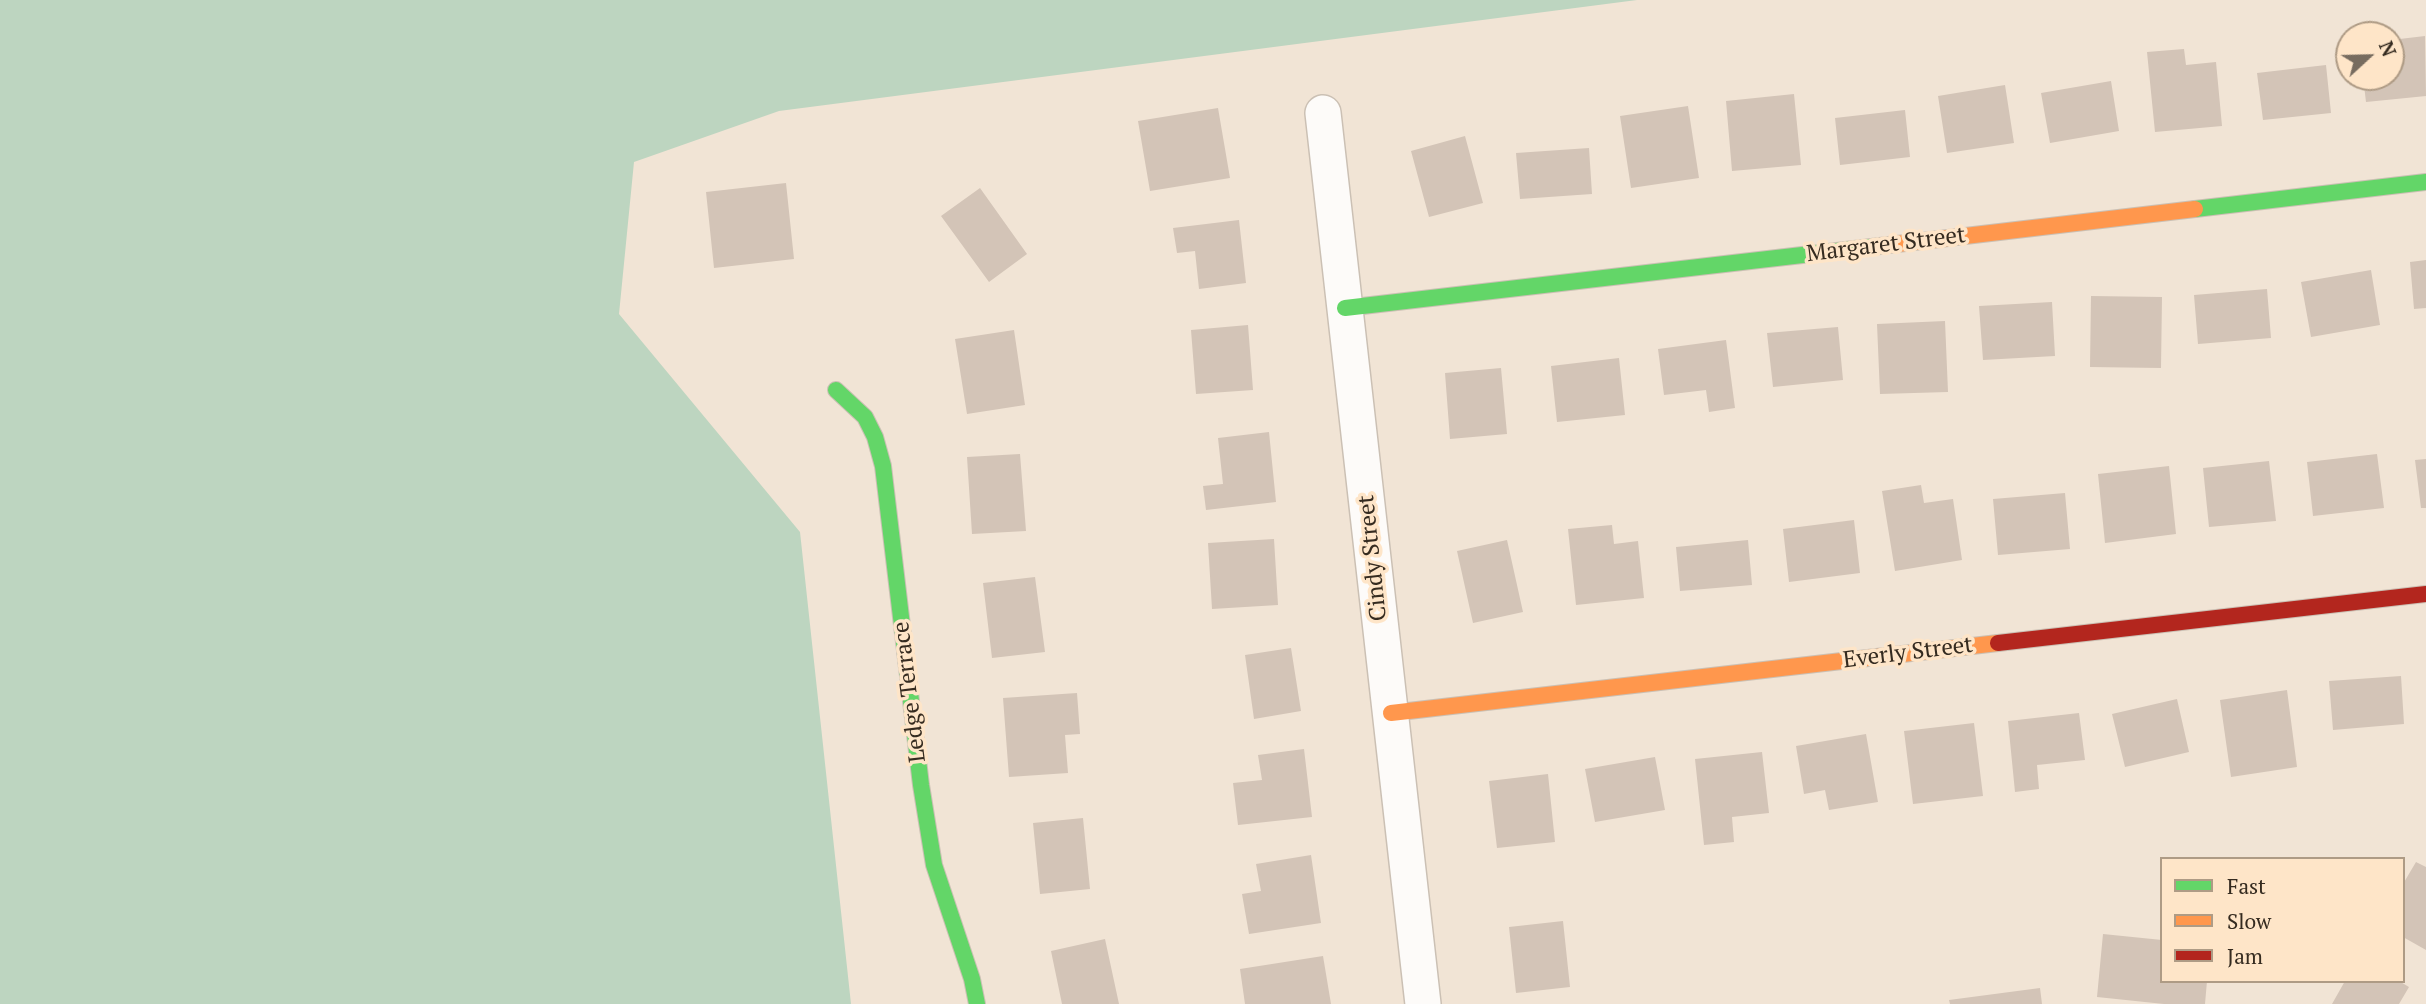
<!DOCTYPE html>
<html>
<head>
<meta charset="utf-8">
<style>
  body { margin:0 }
  #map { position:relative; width:2426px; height:1004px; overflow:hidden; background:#f1e4d5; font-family:"PT Serif",serif }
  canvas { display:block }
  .legend { position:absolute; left:2160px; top:857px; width:245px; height:126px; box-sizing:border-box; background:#fee5c8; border:2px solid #ae9b85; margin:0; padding:9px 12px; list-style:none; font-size:21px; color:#352b20 }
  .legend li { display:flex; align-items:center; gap:14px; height:35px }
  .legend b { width:35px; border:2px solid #ae9b85 }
  .north { position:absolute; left:2335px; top:21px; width:70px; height:70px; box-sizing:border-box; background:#fee5c8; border:2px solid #ae9b85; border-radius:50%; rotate:68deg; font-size:19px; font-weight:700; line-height:28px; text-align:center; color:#352b20 }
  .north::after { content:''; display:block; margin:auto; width:24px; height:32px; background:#776c5f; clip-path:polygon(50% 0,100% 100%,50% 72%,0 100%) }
</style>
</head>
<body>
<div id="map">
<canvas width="2426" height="1004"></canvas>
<ul class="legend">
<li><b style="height:9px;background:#63d668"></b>Fast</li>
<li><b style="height:9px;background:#ff974d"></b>Slow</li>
<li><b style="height:9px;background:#b3261e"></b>Jam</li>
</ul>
<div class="north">N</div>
</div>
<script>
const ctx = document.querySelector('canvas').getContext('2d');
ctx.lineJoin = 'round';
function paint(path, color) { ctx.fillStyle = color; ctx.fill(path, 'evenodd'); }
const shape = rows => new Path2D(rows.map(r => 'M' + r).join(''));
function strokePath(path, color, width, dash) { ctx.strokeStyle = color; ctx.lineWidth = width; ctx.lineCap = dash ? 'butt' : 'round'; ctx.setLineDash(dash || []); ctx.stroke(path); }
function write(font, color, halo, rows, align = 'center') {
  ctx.font = font + ' "PT Serif",serif'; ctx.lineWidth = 7; ctx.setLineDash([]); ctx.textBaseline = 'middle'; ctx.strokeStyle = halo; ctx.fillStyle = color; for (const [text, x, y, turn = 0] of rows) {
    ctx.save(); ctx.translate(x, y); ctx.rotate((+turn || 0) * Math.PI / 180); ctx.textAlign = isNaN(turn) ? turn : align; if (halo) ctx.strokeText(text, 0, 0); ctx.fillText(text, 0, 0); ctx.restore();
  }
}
paint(shape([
  [0,0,1637,0,779,111,634,162,619,314,800,532,851,1004,0,1004]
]), '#bdd5c0');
paint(shape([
  [2425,36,2426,96,2366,102,2363,77,2391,77,2391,40],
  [2184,49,2186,65,2216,62,2222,126,2155,132,2147,52],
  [2326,65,2331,113,2263,120,2257,73],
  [2111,81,2119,131,2050,143,2041,93],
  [2005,85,2014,143,1947,153,1938,96],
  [1794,94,1801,165,1732,171,1726,101],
  [1688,106,1699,178,1631,188,1620,116],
  [1218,108,1230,178,1150,191,1138,121],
  [1905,110,1910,157,1840,165,1835,118],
  [1465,136,1483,203,1429,217,1411,151],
  [1589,148,1592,194,1520,199,1516,153],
  [786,183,794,259,714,268,706,192],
  [980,188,1027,254,989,282,941,216],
  [1239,220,1246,283,1199,289,1195,251,1177,253,1173,228],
  [2426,260,2426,308,2414,309,2410,262],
  [2371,270,2380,325,2311,337,2301,282],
  [2267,289,2271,338,2198,344,2194,295],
  [2091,296,2162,297,2161,368,2090,367],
  [2052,302,2055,356,1983,360,1979,306],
  [1945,321,1948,392,1880,394,1877,324],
  [1248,325,1253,390,1196,394,1191,330],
  [1838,327,1843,380,1773,387,1767,333],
  [1014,330,1025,405,967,414,955,339],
  [1726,340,1735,408,1709,412,1706,390,1664,395,1658,349],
  [1619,358,1625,415,1557,422,1551,366],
  [1501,368,1507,434,1450,439,1445,373],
  [1269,432,1276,502,1206,510,1203,486,1223,484,1218,438],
  [1020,454,1026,531,972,534,967,457],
  [2377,454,2384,508,2313,516,2307,462],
  [2426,459,2426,508,2421,508,2415,460],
  [2269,461,2276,521,2209,527,2203,468],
  [2169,466,2176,534,2105,543,2098,474],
  [1921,485,1924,503,1953,499,1962,560,1895,571,1882,491],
  [2065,493,2070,549,1998,555,1993,499],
  [1854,520,1860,573,1789,582,1783,529],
  [1612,525,1614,544,1638,541,1644,598,1576,605,1568,529],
  [1274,539,1278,605,1212,609,1208,543],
  [1507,540,1523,612,1473,623,1457,551],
  [1748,540,1752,585,1680,591,1676,547],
  [1035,577,1045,652,992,658,983,583],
  [1291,648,1301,711,1254,719,1245,655],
  [2401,676,2404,724,2333,730,2329,681],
  [2287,690,2297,767,2231,777,2220,700],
  [1077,693,1080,734,1065,735,1068,773,1009,777,1003,698],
  [2177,699,2189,752,2125,767,2112,714],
  [2079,713,2085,760,2037,765,2039,789,2015,792,2008,721],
  [1974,723,1983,796,1913,804,1904,731],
  [1866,734,1878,802,1829,810,1825,790,1804,794,1796,746],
  [1304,749,1312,817,1238,825,1233,783,1262,780,1258,755],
  [1762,752,1769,813,1732,817,1734,842,1704,845,1695,759],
  [1655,757,1665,810,1595,822,1585,769],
  [1548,774,1555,842,1497,848,1489,781],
  [1083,818,1090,889,1040,894,1033,823],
  [1311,855,1321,923,1249,934,1242,894,1261,891,1256,864],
  [2416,862,2426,867,2426,950,2403,937,2403,884],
  [1563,921,1570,987,1516,993,1509,927],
  [2103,934,2162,940,2162,981,2207,981,2205,1004,2164,1004,2097,997],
  [1105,939,1119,1004,1062,1004,1051,951],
  [1323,956,1331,1004,1245,1004,1240,969],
  [2345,981,2399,981,2409,987,2399,1004,2332,1004],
  [2040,988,2042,1004,1950,1004,1949,1000]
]), '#d3c4b7');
const street = shape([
  [1323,113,1423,1004]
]);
const fast = shape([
  [2195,209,2426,182],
  [1345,308,1880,246],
  [836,390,865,417,875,437,883,466,921,785,934,865,972,979,977,1004]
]);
const slow = shape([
  [1880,246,2195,209],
  [1391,713,1998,643]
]);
const jam = shape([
  [1998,643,2426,594]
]);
strokePath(street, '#cbc0b4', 38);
strokePath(fast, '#cbc0b4', 18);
strokePath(slow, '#cbc0b4', 18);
strokePath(jam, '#cbc0b4', 18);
strokePath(street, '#fdfbf9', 35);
strokePath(fast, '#63d668', 16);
strokePath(slow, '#ff974d', 16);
strokePath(jam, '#b3261e', 16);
write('23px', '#352b20', '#fee5c8', [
  ["Margaret Street",1886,245,-7],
  ["Cindy Street",1373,558,-96],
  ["Everly Street",1908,653,-7],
  ["Ledge Terrace",910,692,-97]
]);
</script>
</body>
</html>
